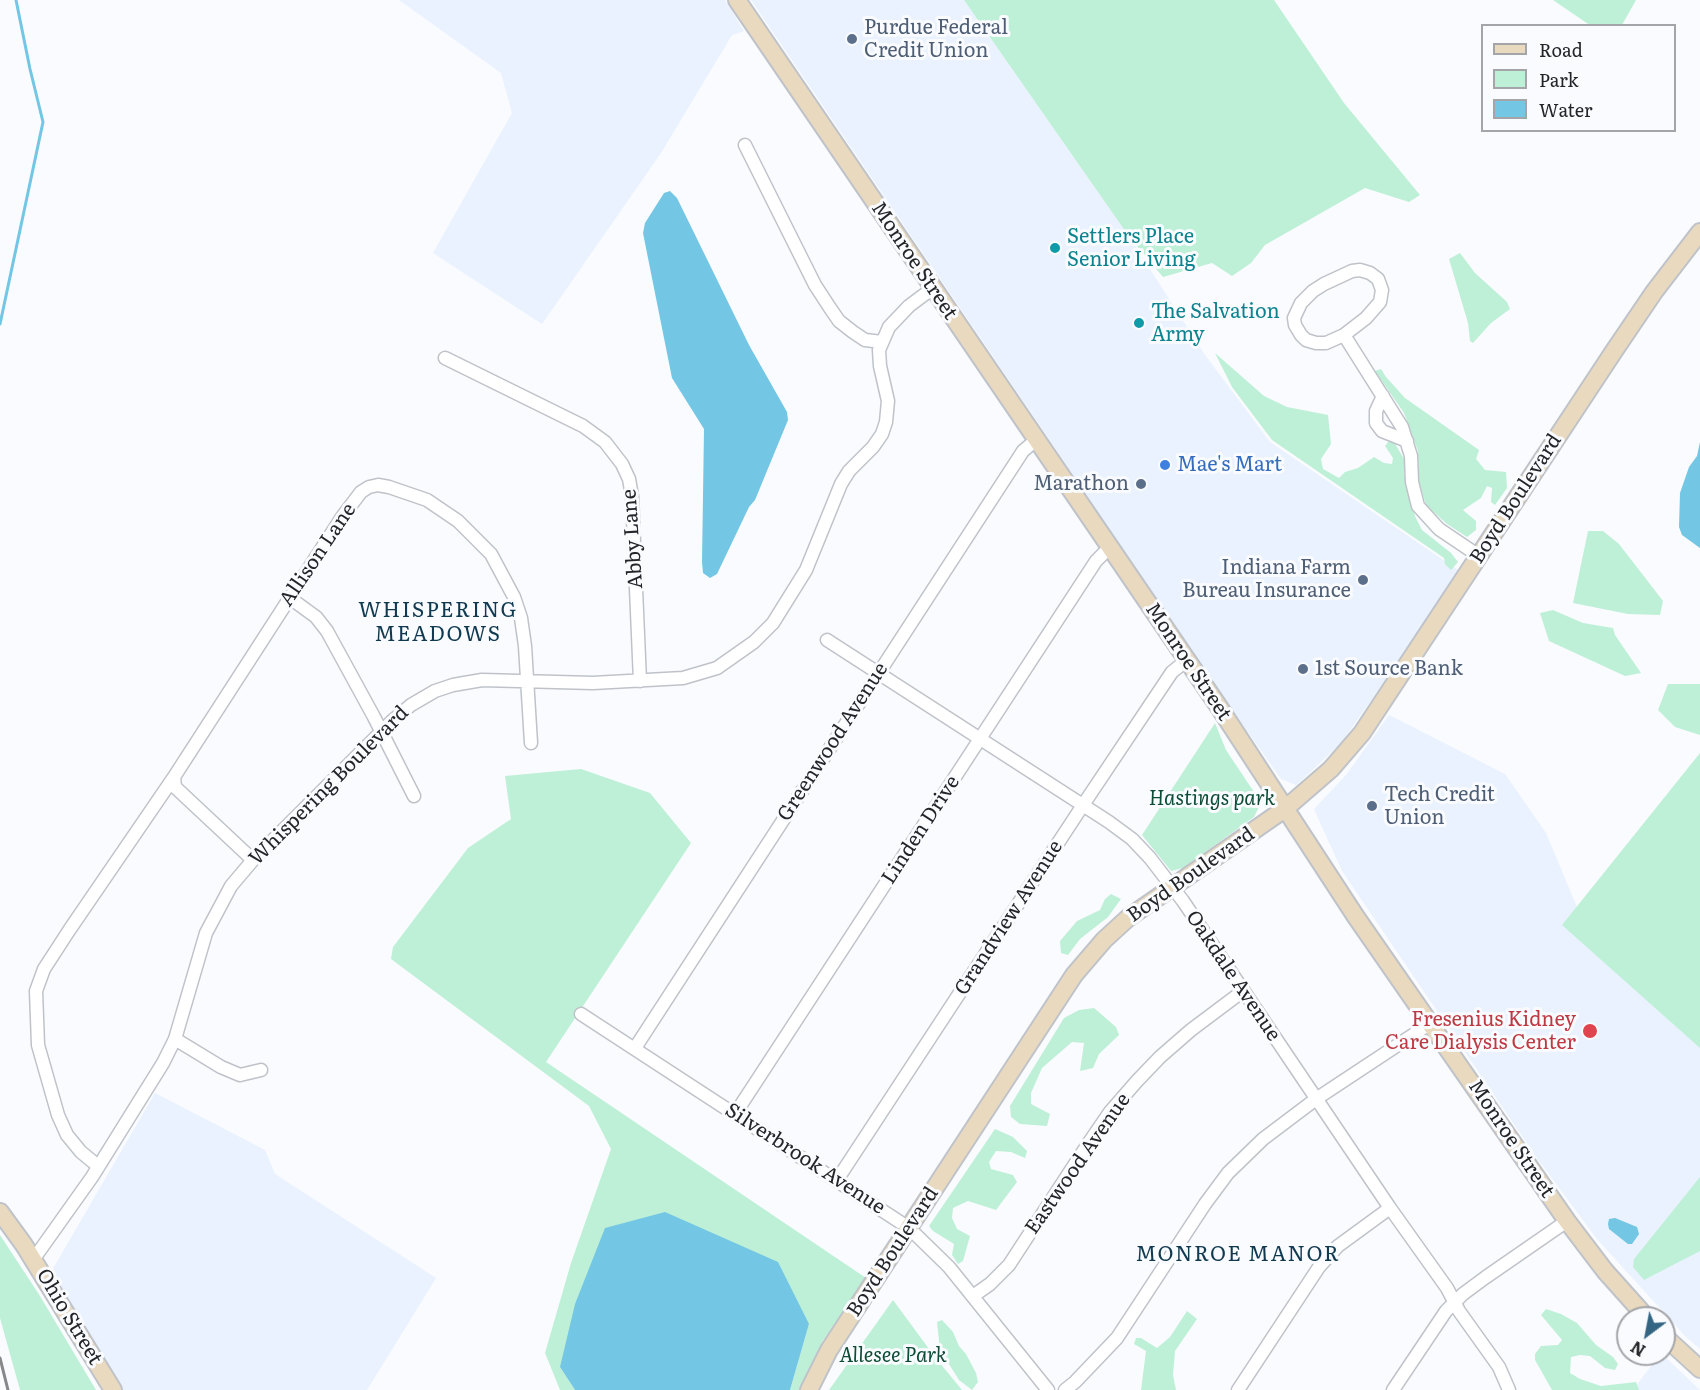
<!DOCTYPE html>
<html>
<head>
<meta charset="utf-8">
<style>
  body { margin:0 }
  #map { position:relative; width:1700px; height:1390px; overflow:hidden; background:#f9fbfe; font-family:Literata,serif }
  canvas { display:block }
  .legend { position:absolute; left:1481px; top:24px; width:195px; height:108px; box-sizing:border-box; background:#f9fbfe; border:2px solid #a3a5a8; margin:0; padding:8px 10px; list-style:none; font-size:18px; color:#232527 }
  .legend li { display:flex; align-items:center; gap:12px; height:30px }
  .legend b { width:30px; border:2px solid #a3a5a8 }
  .north { position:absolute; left:1616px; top:1306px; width:60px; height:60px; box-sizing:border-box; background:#f9fbfe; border:2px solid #a3a5a8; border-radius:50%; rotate:212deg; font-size:16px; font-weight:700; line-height:24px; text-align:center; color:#232527 }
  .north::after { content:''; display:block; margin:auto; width:21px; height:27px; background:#346683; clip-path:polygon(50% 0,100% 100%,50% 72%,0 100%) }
</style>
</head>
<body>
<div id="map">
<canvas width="1700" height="1390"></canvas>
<ul class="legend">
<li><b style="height:8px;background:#e9dabf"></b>Road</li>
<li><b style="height:16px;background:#bef0d7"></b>Park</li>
<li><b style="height:16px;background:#73c6e4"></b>Water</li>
</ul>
<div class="north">N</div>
</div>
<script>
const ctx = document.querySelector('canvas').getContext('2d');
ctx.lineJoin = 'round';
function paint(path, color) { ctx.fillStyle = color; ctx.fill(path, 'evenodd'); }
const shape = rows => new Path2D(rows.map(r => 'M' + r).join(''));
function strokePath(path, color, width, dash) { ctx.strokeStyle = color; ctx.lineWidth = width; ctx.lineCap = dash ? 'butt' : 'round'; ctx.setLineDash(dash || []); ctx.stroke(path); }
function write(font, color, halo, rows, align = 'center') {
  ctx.font = font + ' Literata,serif'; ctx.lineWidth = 6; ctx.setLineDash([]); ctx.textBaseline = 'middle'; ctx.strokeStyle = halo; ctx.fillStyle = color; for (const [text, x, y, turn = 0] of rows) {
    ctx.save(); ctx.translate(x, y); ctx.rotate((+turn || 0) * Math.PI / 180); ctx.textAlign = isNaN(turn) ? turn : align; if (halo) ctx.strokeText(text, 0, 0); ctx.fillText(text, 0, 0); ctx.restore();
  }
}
paint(shape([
  [399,0,725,0,744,31,732,35,661,153,542,324,433,253,512,113,501,73],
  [751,0,964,0,1130,238,1205,355,1270,442,1458,570,1419,631,1342,742,1302,780,1296,785,1281,779,1156,601,1062,458],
  [1389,715,1505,774,1546,833,1589,936,1700,1036,1700,1349,1686,1337,1597,1239,1539,1161,1342,871,1314,809,1346,775],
  [155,1093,265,1150,275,1174,436,1278,367,1390,121,1390,72,1313,51,1272],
  [1660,1354,1662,1354,1700,1390,1633,1390]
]), '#e9f2fe');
paint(shape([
  [964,0,1274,0,1344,103,1420,195,1409,202,1365,188,1265,245,1251,263,1232,276,1212,263,1163,277,1130,238],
  [1553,0,1636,0,1622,25,1591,26],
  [1460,253,1475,273,1507,302,1510,309,1491,323,1473,343,1470,341,1468,323,1449,259],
  [1215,353,1264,396,1287,407,1328,415,1331,444,1321,459,1323,469,1339,478,1345,472,1358,468,1374,457,1384,463,1392,464,1393,458,1385,446,1389,441,1394,442,1404,459,1404,474,1415,516,1422,530,1451,553,1458,562,1451,570,1445,564,1444,558,1272,440,1232,387],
  [1381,369,1386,377,1405,398,1479,450,1476,459,1485,470,1506,472,1507,488,1495,505,1491,502,1492,488,1487,486,1481,498,1463,510,1476,521,1476,530,1467,537,1447,524,1426,505,1419,482,1418,451,1404,413,1375,371],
  [1588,531,1603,531,1619,544,1663,601,1660,615,1628,614,1573,603],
  [1553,610,1583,623,1613,628,1615,635,1641,673,1625,676,1549,641,1540,613],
  [1668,684,1700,684,1700,735,1675,727,1658,710],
  [1215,723,1226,750,1258,798,1259,807,1254,817,1183,868,1171,871,1142,835],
  [1700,753,1700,1048,1562,925],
  [581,769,650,793,691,843,546,1062,866,1278,822,1342,799,1390,790,1390,809,1324,560,1367,575,1390,560,1390,545,1353,571,1263,611,1149,589,1106,391,959,393,947,468,848,511,819,505,776],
  [1111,894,1121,899,1108,917,1080,939,1068,955,1061,953,1060,941,1077,921,1100,910,1105,899],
  [1094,1008,1116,1027,1119,1035,1099,1054,1093,1068,1080,1071,1084,1043,1072,1042,1042,1068,1031,1093,1031,1104,1050,1114,1047,1126,1020,1124,1011,1117,1010,1106,1064,1018,1079,1010],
  [995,1129,1013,1137,1027,1151,1025,1158,1011,1152,996,1151,989,1162,991,1169,1013,1175,1017,1182,996,1210,968,1201,953,1208,952,1218,957,1229,970,1236,963,1261,958,1264,952,1255,954,1244,933,1231,929,1226],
  [1700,1177,1700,1251,1644,1280,1633,1267,1634,1259],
  [0,1235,40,1296,96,1390,20,1390,0,1318],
  [893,1300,935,1357,962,1390,829,1390],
  [1546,1309,1561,1314,1577,1323,1596,1345,1613,1357,1618,1364,1615,1370,1605,1368,1590,1356,1580,1355,1571,1357,1570,1373,1580,1379,1601,1386,1636,1382,1639,1390,1552,1390,1535,1360,1535,1354,1541,1346,1558,1345,1562,1340,1541,1315],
  [1187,1311,1197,1319,1175,1351,1173,1375,1176,1390,1141,1390,1146,1351,1134,1344,1136,1338,1141,1338,1157,1348,1170,1337],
  [942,1320,953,1332,959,1346,966,1354,976,1373,978,1382,972,1390,959,1380,940,1350,937,1322]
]), '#bef0d7');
paint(shape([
  [670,191,677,198,749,345,787,412,788,420,755,500,749,507,717,574,710,578,703,573,702,562,704,429,672,378,643,233,645,223,664,193],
  [1700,442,1700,548,1682,535,1679,527,1680,493,1689,467,1697,456],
  [665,1212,778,1262,809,1324,790,1390,575,1390,560,1367,575,1304,605,1228],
  [1615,1218,1637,1227,1639,1234,1632,1244,1628,1244,1609,1229,1608,1224,1609,1219]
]), '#73c6e4');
strokePath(shape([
  [0,324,43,122,30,69,16,0]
]), '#73c6e4', 3);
const street = shape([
  [745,145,815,285,830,308,839,321,853,332,865,340,882,342],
  [1360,270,1370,273,1378,279,1382,290,1380,302,1366,318,1344,335,1326,343,1316,343,1306,340,1301,335,1295,325,1294,318,1301,303,1313,291,1324,284,1352,271,1360,270],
  [1344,335,1402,427,1411,456,1412,482,1418,506,1439,529,1479,556],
  [445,358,583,426,605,442,622,464,629,479,632,496,640,681],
  [1383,396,1376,411,1376,423,1382,431,1407,441],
  [290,598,316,617,327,631,374,717,414,796],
  [827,640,1109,822,1132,839,1150,858,1183,901,1390,1208,1447,1288,1459,1311,1499,1367,1509,1390],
  [253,860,175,787,174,777,342,517,361,492,369,487,378,485,389,487,427,500,458,521,491,554,514,597,521,618,525,646,531,743],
  [581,1014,909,1228,949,1267,1048,1390],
  [175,1039,221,1067,240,1075,261,1070],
  [635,1048,1023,451,1036,440],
  [735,1114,1096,561,1109,548],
  [98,1166,81,1152,67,1135,58,1115,38,1045,36,991,44,969,70,929,174,777],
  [837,1180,1083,805,1172,672,1187,660],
  [33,1260,92,1177,163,1063,175,1039,206,933,231,886,253,860,392,721,411,705,435,691,453,685,482,680,593,683,683,678,717,668,754,642,773,623,806,570,841,484,849,471,873,447,882,434,886,422,888,401,880,366,879,350,889,327,909,306,933,288],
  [973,1296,990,1284,1009,1265,1086,1147,1110,1112,1137,1081,1160,1057,1191,1030,1243,991],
  [1065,1390,1075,1382,1117,1338,1205,1204,1228,1173,1263,1139,1316,1099,1431,1023],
  [1238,1390,1319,1267,1338,1246,1390,1208],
  [1393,1390,1446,1311,1463,1294,1486,1277,1567,1221]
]);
const secondary = shape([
  [737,0,1219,707,1356,917,1567,1221,1605,1271,1647,1318],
  [0,1212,24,1245,113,1390],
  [1664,1336,1700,1369],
  [809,1390,829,1350,1074,975,1104,940,1128,918,1286,808,1331,769,1362,733,1614,351,1654,292,1700,232]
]);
strokePath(street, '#bfc3c9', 15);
strokePath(secondary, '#bfc3c9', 20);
strokePath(street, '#fff', 12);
strokePath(secondary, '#e9dabf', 16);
strokePath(shape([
  [0,1358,8,1390]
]), '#858789', 3);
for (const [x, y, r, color] of [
  [852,39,6,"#5c6f8a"],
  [1055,248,6,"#0f9aa8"],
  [1139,323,6,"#0f9aa8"],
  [1165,465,6,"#3f7fe0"],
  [1141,484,6,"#5c6f8a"],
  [1363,580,6,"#5c6f8a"],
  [1303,669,6,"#5c6f8a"],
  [1372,806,6,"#5c6f8a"],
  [1590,1031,8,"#e0444e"]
]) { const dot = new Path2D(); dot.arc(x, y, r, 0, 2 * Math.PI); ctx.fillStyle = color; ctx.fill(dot); strokePath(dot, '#f9fbfe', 2); }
write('20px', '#4e5e75', '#f9fbfe', [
  ["Purdue Federal",864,28],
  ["Credit Union",864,51],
  ["Marathon",1129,484,"right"],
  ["Indiana Farm",1351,568,"right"],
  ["Bureau Insurance",1351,591,"right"],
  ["1st Source Bank",1315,669],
  ["Tech Credit",1384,795],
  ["Union",1384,818]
], 'left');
write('20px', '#0d838f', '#f9fbfe', [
  ["Settlers Place",1067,237],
  ["Senior Living",1067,260],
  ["The Salvation",1151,312],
  ["Army",1151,335]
], 'left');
write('20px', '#232527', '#f9fbfe', [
  ["Monroe Street",914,261,56],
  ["Boyd Boulevard",1516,499,-57],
  ["Abby Lane",633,539,-94],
  ["Allison Lane",318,555,-56],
  ["Monroe Street",1188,662,56],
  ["Greenwood Avenue",833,742,-57],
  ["Whispering Boulevard",329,786,-45],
  ["Linden Drive",921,830,-57],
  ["Boyd Boulevard",1191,875,-35],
  ["Grandview Avenue",1009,918,-57],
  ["Oakdale Avenue",1233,976,56],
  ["Monroe Street",1511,1139,56],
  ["Silverbrook Avenue",805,1159,33],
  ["Eastwood Avenue",1078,1164,-55],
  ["Boyd Boulevard",893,1252,-57],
  ["Ohio Street",69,1317,59]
]);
write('20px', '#366cbe', '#f9fbfe', [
  ["Mae's Mart",1177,465]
], 'left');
write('italic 20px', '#0d4c35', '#f9fbfe', [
  ["Hastings park",1212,799],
  ["Allesee Park",893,1356]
]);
write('20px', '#be3a42', '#f9fbfe', [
  ["Fresenius Kidney",1576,1020],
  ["Care Dialysis Center",1576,1043]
], 'right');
ctx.letterSpacing = '1.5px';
write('21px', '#113a51', '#f9fbfe', [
  ["WHISPERING",438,611],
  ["MEADOWS",438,635],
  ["MONROE MANOR",1238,1255]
]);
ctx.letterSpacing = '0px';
</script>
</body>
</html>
